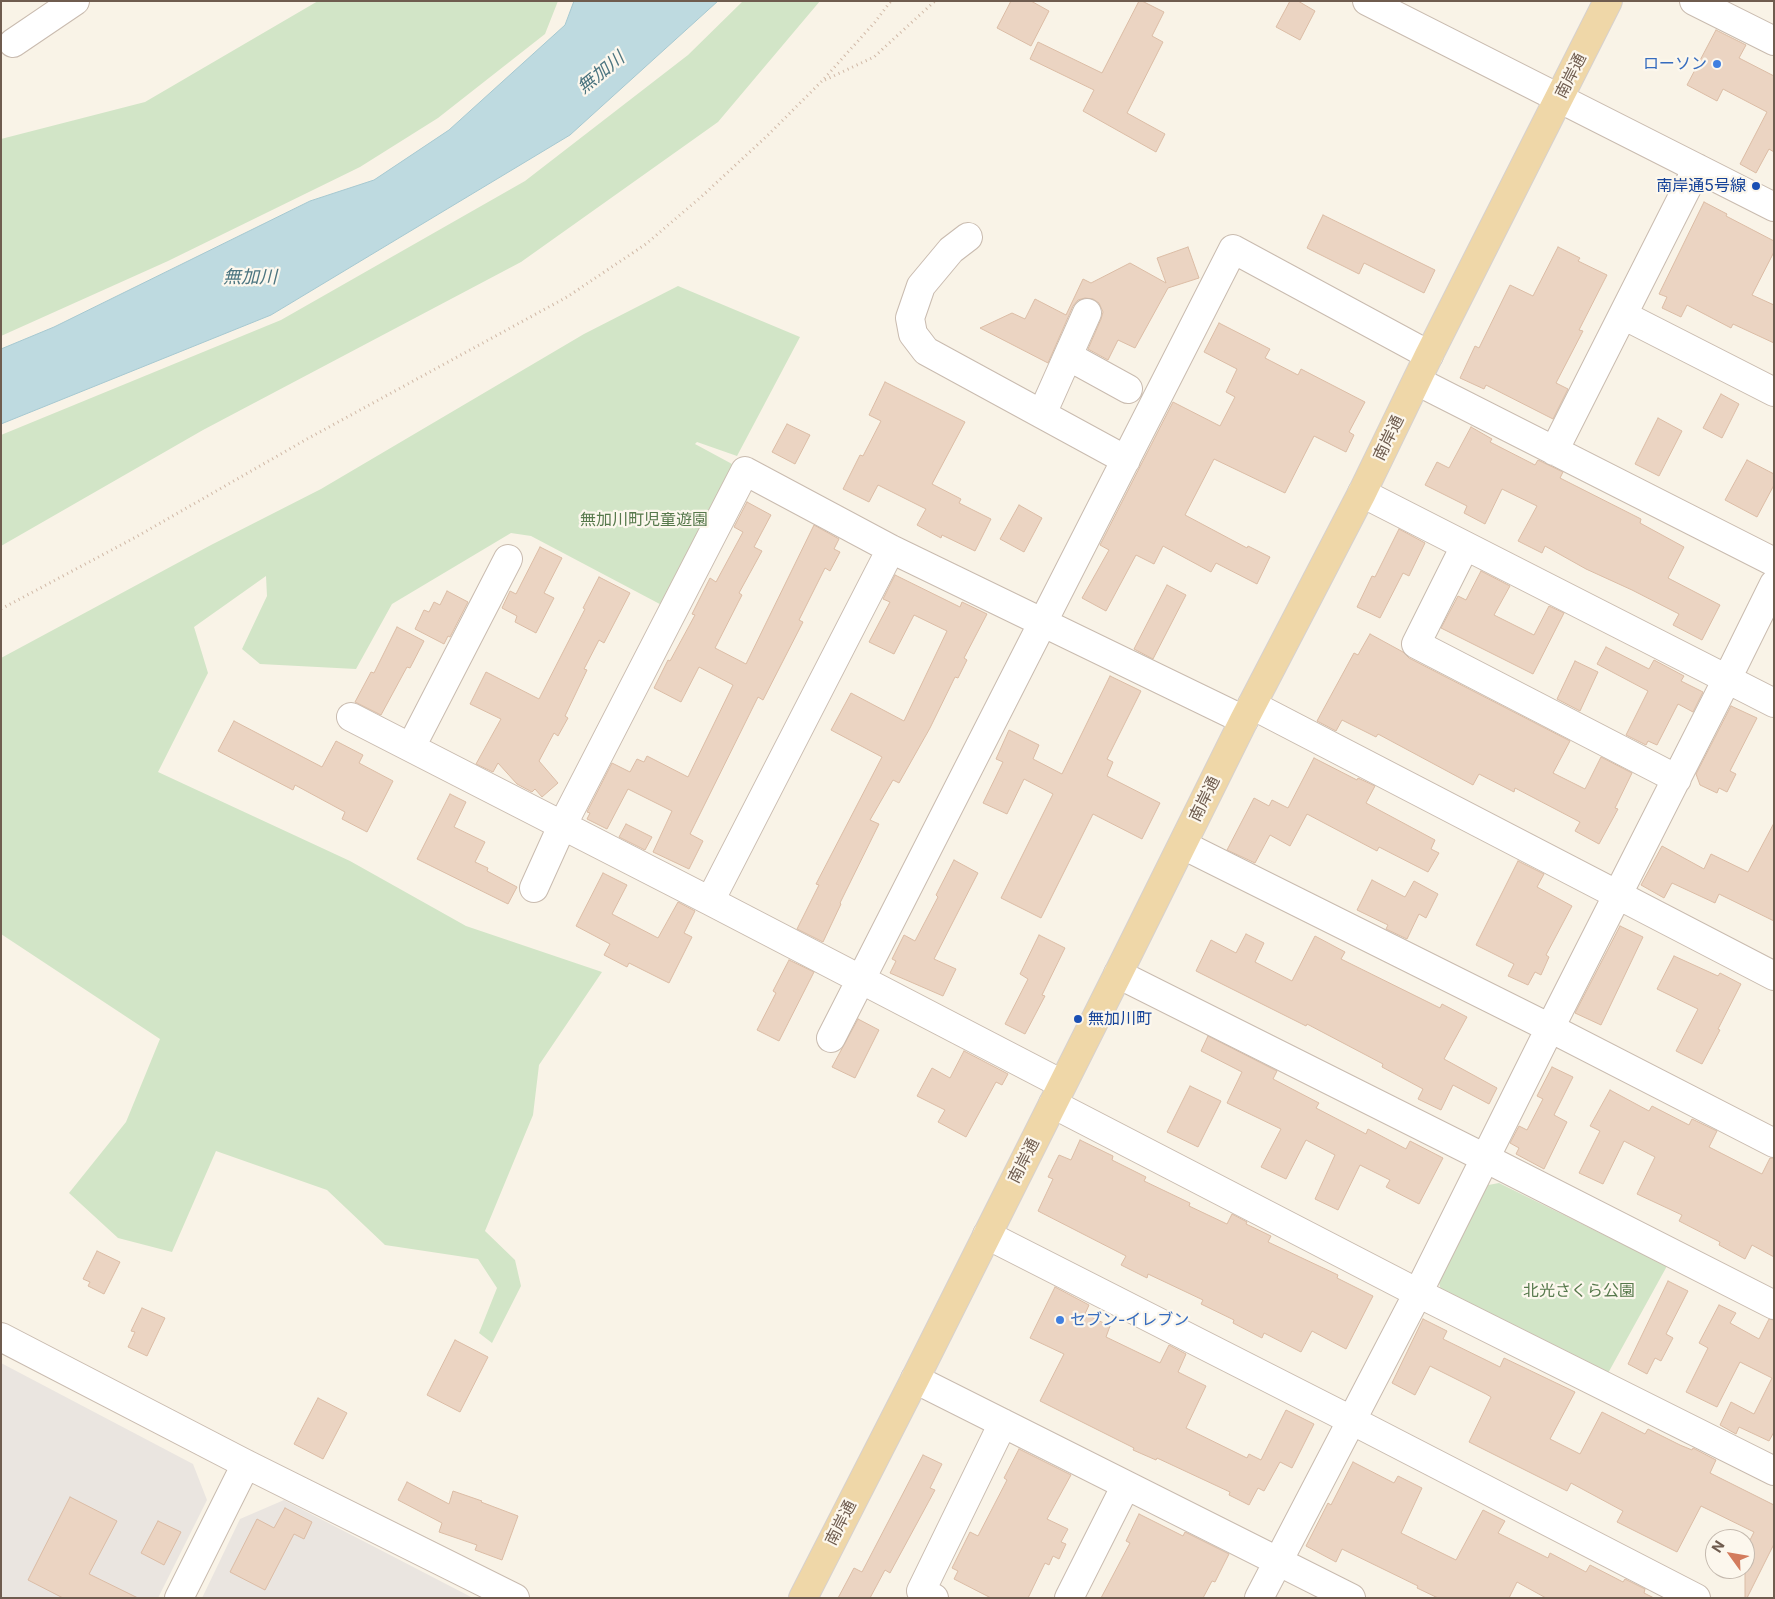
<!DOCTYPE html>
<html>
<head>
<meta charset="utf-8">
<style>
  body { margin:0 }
  #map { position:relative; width:1775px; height:1599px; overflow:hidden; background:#f9f3e7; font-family:Inter,sans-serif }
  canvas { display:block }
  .frame { position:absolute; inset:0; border:2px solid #6f5c4f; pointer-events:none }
  .north { position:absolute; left:1705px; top:1529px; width:50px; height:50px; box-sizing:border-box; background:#fcf7ed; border:1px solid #c4b9ae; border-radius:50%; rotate:302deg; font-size:14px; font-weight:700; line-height:20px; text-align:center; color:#6f5c4f }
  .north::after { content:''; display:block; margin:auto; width:18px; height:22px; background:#d37c5d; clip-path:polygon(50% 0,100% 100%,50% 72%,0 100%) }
</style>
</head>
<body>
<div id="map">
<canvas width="1775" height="1599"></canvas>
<div class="frame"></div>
<div class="north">N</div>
</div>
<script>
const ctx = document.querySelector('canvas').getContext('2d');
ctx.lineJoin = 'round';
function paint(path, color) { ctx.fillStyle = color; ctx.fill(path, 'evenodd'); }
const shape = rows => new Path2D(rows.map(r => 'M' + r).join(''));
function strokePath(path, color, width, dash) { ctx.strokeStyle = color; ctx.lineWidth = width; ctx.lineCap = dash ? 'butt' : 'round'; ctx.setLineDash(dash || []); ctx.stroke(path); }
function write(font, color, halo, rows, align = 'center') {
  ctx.font = font + ' Inter,"Noto Sans JP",sans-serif'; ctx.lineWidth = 4.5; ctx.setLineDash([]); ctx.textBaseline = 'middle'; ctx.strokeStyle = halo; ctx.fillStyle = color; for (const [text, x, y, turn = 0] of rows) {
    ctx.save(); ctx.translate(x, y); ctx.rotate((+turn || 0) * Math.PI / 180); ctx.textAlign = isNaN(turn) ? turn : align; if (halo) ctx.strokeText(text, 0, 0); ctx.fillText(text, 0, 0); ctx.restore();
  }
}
paint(shape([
  [1,1363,193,1464,207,1500,158,1598,1,1598],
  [284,1500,473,1598,202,1598,240,1519]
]), '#eae5e0');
paint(shape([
  [318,1,558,1,545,34,438,118,360,167,168,261,1,336,1,139,145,102],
  [743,1,820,1,718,122,521,262,203,430,1,546,1,435,281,320,525,181,688,55],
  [678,286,800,337,737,456,697,442,695,444,745,471,673,611,531,536,511,533,392,604,356,669,260,664,242,649,267,596,266,576,194,627,208,673,158,772,350,861,466,926,602,972,539,1065,533,1115,485,1231,515,1260,521,1286,492,1343,479,1333,497,1288,478,1259,385,1245,327,1190,216,1151,172,1252,118,1238,69,1193,126,1122,160,1039,1,934,1,658,211,545,321,489,584,334],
  [1499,1183,1667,1266,1607,1375,1441,1291,1437,1275,1483,1186]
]), '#d2e5c7');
const water = shape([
  [574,1,718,1,570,135,271,315,1,424,1,349,54,327,310,201,374,180,449,130,565,25,574,1]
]);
paint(water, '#bedae0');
strokePath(water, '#a6c8d0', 1);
const building = shape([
  [1011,1,1031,1,1049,11,1031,46,997,28,1011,1],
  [1139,1,1142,1,1164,12,1152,36,1163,42,1127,113,1165,134,1156,152,1083,111,1094,90,1030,59,1038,42,1102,73,1139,1],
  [1290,1,1298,1,1315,11,1300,40,1276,27,1290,1],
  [1716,30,1746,45,1739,58,1774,76,1774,152,1769,149,1756,173,1740,164,1767,112,1723,89,1717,101,1687,85,1716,30],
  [1704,202,1727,214,1726,216,1774,241,1774,252,1752,295,1774,305,1774,343,1733,324,1731,328,1687,305,1681,317,1662,308,1667,297,1659,294,1704,202],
  [1323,215,1435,270,1424,293,1364,263,1359,274,1307,248,1323,215],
  [1188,247,1199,278,1168,288,1135,348,1118,340,1108,360,1088,349,1101,319,1103,312,1099,303,1093,299,1085,298,1078,300,1073,306,1048,363,980,328,1012,313,1025,319,1035,299,1066,315,1083,279,1091,283,1130,263,1166,283,1157,258,1188,247],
  [1558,247,1580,258,1578,261,1607,275,1579,330,1583,331,1556,383,1568,389,1553,419,1486,385,1484,389,1460,378,1475,346,1479,348,1510,285,1533,296,1558,247],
  [1219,323,1270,349,1265,358,1298,375,1301,369,1365,402,1349,432,1354,435,1346,452,1314,436,1285,493,1214,459,1185,515,1247,548,1248,546,1270,557,1257,584,1216,563,1211,572,1163,546,1154,564,1136,555,1106,611,1082,598,1109,550,1100,545,1173,402,1220,426,1235,397,1226,392,1237,369,1204,352,1219,323],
  [885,382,965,422,932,484,961,499,959,503,991,519,975,551,942,535,941,538,917,525,926,509,878,485,869,502,843,489,860,455,863,456,881,421,869,415,885,382],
  [1721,394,1739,404,1722,438,1703,428,1721,394],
  [1658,418,1682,431,1659,476,1635,464,1658,418],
  [787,424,810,435,795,464,772,452,787,424],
  [1471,427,1492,439,1490,442,1535,465,1538,460,1563,472,1560,478,1641,519,1640,523,1684,547,1668,578,1720,605,1702,640,1673,625,1679,614,1632,590,1586,569,1545,546,1542,553,1518,541,1537,506,1502,489,1485,524,1464,513,1467,506,1425,485,1437,462,1449,468,1471,427],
  [1747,460,1774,474,1774,485,1757,517,1725,500,1747,460],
  [747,502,771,515,754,547,762,551,739,593,742,595,715,648,746,664,814,525,839,539,834,549,840,552,830,571,825,568,799,620,803,622,763,700,758,697,690,834,703,841,689,869,653,852,672,811,628,789,607,829,587,819,590,813,587,812,612,763,630,772,637,759,644,762,647,756,688,777,733,685,699,667,681,702,654,688,668,660,670,661,695,615,692,614,710,578,716,582,743,532,734,527,747,502],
  [1019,505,1042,518,1024,552,1000,539,1019,505],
  [1399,529,1425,543,1409,576,1403,573,1380,618,1357,607,1372,576,1375,577,1399,529],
  [540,547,562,558,544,593,554,598,536,633,515,622,517,616,502,608,510,591,516,594,540,547],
  [1481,571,1510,586,1494,615,1534,635,1549,606,1564,613,1533,674,1441,628,1458,596,1466,600,1481,571],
  [895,575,960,607,962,602,987,614,964,658,967,660,958,678,955,677,930,728,899,783,893,780,870,820,879,824,840,903,841,904,823,942,797,929,819,885,816,884,882,757,831,730,851,693,904,721,947,631,914,615,894,654,869,642,890,602,883,599,895,575],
  [599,577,630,593,604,643,599,640,584,669,587,670,565,716,568,718,558,736,554,733,539,761,558,783,542,797,535,789,532,792,517,784,498,763,493,772,476,764,501,719,470,704,486,672,539,699,585,609,583,608,599,577],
  [1167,585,1186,595,1153,659,1134,649,1167,585],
  [447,591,468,602,450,637,448,636,444,644,415,629,424,610,429,612,434,602,440,605,447,591],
  [397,627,424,641,410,668,407,667,381,715,355,702,371,672,374,673,397,627],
  [1370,634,1403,652,1409,658,1570,741,1553,773,1585,789,1601,757,1632,773,1615,808,1618,809,1599,844,1575,831,1580,822,1515,788,1514,792,1479,774,1473,785,1378,734,1376,737,1342,720,1336,731,1317,721,1354,653,1358,655,1370,634],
  [1606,647,1649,669,1654,660,1684,676,1681,681,1703,692,1693,712,1678,704,1657,745,1648,741,1646,745,1626,735,1648,691,1597,664,1606,647],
  [1575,661,1598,672,1580,711,1557,699,1575,661],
  [1110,676,1141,691,1107,759,1113,762,1107,776,1160,803,1142,839,1093,814,1041,918,1001,898,1053,794,1024,779,1007,814,983,803,1003,762,996,759,1009,730,1039,745,1033,759,1062,774,1110,676],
  [1731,706,1757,718,1730,771,1736,774,1727,792,1719,788,1717,793,1700,785,1696,774,1731,706],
  [234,721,322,767,336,741,363,755,359,763,393,781,367,832,342,819,345,812,295,785,293,790,218,751,234,721],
  [1314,758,1357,780,1358,778,1375,786,1366,803,1435,840,1431,849,1439,853,1428,872,1379,847,1377,851,1307,814,1290,846,1270,835,1255,863,1227,850,1254,798,1269,806,1272,800,1288,808,1314,758],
  [450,794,466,802,454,827,485,842,475,862,488,868,487,871,517,887,508,904,417,859,450,794],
  [1774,823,1774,921,1719,894,1715,903,1672,883,1664,898,1641,885,1662,846,1704,869,1711,854,1748,872,1774,823],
  [626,824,652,837,645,850,619,837,626,824],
  [954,860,978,873,934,959,956,969,943,996,890,973,896,961,892,959,904,935,915,941,938,897,936,895,954,860],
  [1518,861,1544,874,1537,887,1572,906,1546,955,1549,957,1541,975,1535,972,1528,985,1508,976,1514,964,1476,945,1518,861],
  [603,873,627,885,612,914,658,938,678,902,695,911,684,933,692,937,669,983,629,963,627,967,604,955,610,944,576,926,603,873],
  [1372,880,1405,897,1414,881,1438,894,1426,918,1419,914,1407,939,1386,929,1388,925,1357,910,1372,880],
  [1620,926,1643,937,1601,1025,1575,1013,1620,926],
  [1246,934,1264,943,1255,962,1292,981,1315,936,1345,952,1341,959,1440,1008,1442,1004,1467,1017,1444,1059,1497,1088,1489,1104,1453,1085,1441,1110,1418,1099,1423,1089,1382,1067,1383,1064,1307,1024,1306,1026,1196,971,1211,940,1236,953,1246,934],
  [1039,935,1065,948,1042,995,1045,996,1025,1034,1005,1024,1028,979,1020,974,1039,935],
  [1674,956,1718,976,1720,973,1741,984,1718,1029,1720,1030,1702,1064,1676,1051,1698,1009,1657,989,1674,956],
  [789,960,814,972,779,1041,757,1030,776,993,773,991,789,960],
  [858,1019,879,1030,855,1078,832,1067,858,1019],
  [1208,1036,1277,1071,1273,1079,1319,1103,1316,1108,1366,1134,1368,1129,1406,1149,1410,1141,1443,1158,1419,1204,1386,1187,1390,1180,1360,1165,1338,1210,1315,1199,1335,1155,1306,1140,1286,1179,1261,1167,1281,1129,1227,1103,1242,1072,1201,1051,1208,1036],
  [964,1051,1008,1074,1002,1085,996,1082,966,1137,938,1122,945,1110,917,1096,932,1068,950,1078,964,1051],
  [1552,1067,1573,1077,1554,1115,1567,1122,1544,1169,1516,1154,1519,1148,1510,1143,1519,1126,1527,1130,1543,1099,1537,1096,1552,1067],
  [1190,1086,1221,1101,1198,1147,1167,1132,1190,1086],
  [1610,1090,1649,1111,1652,1106,1689,1125,1692,1119,1717,1131,1709,1147,1762,1174,1770,1158,1774,1158,1774,1257,1752,1245,1745,1259,1719,1245,1720,1242,1679,1221,1682,1215,1637,1194,1655,1157,1624,1141,1603,1184,1579,1173,1600,1131,1590,1126,1610,1090],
  [1080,1140,1113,1156,1112,1160,1146,1177,1144,1181,1190,1203,1189,1206,1227,1224,1232,1214,1247,1222,1246,1224,1271,1236,1268,1242,1338,1275,1337,1278,1373,1296,1346,1349,1312,1331,1301,1352,1264,1333,1262,1338,1233,1323,1234,1320,1201,1304,1203,1300,1148,1274,1147,1278,1121,1265,1126,1256,1038,1211,1053,1179,1048,1177,1059,1155,1071,1160,1080,1140],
  [97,1251,120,1262,104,1294,88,1286,90,1282,83,1279,97,1251],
  [1668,1281,1688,1291,1666,1334,1673,1338,1661,1361,1655,1358,1647,1374,1628,1364,1668,1281],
  [1055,1287,1089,1305,1085,1314,1110,1326,1106,1337,1160,1363,1169,1345,1186,1354,1178,1372,1206,1386,1186,1428,1247,1458,1249,1454,1261,1460,1286,1410,1314,1424,1292,1468,1280,1462,1264,1491,1258,1488,1249,1505,1229,1495,1230,1492,1157,1458,1156,1460,1133,1450,1134,1448,1040,1401,1064,1354,1030,1338,1055,1287],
  [1719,1305,1736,1313,1730,1323,1759,1339,1769,1319,1774,1320,1774,1432,1769,1441,1739,1427,1736,1434,1720,1425,1731,1402,1754,1414,1772,1378,1740,1362,1717,1407,1686,1392,1708,1348,1699,1343,1719,1305],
  [142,1308,165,1318,147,1356,128,1347,135,1332,131,1331,142,1308],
  [1423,1319,1447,1331,1443,1339,1500,1367,1504,1358,1575,1392,1550,1439,1580,1454,1602,1412,1645,1434,1648,1429,1680,1445,1692,1450,1693,1448,1716,1460,1710,1473,1774,1505,1774,1544,1747,1598,1745,1598,1745,1550,1754,1532,1701,1506,1677,1552,1617,1522,1623,1511,1571,1483,1567,1491,1469,1442,1491,1397,1486,1394,1430,1366,1415,1395,1392,1383,1423,1319],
  [455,1340,488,1357,460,1412,427,1395,455,1340],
  [318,1398,347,1413,323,1459,294,1444,318,1398],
  [1019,1449,1071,1475,1047,1519,1068,1529,1061,1542,1066,1544,1059,1559,1053,1556,1049,1565,1045,1563,1028,1598,991,1598,954,1579,958,1571,952,1568,970,1532,978,1536,1007,1480,1004,1478,1019,1449],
  [923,1455,942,1464,930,1488,935,1490,890,1573,885,1570,870,1598,838,1598,854,1568,862,1572,923,1455],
  [1353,1462,1394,1483,1398,1476,1422,1488,1401,1533,1456,1560,1483,1510,1505,1521,1498,1533,1548,1558,1550,1553,1586,1572,1590,1565,1623,1582,1625,1579,1645,1589,1644,1593,1654,1598,1546,1598,1517,1582,1509,1598,1438,1598,1417,1588,1418,1586,1342,1549,1336,1562,1306,1546,1328,1503,1331,1505,1353,1462],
  [407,1482,449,1504,453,1491,482,1501,481,1502,518,1516,502,1560,475,1550,477,1545,439,1532,442,1523,398,1500,407,1482],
  [70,1497,117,1521,89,1574,138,1598,63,1598,28,1580,70,1497],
  [285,1508,312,1522,304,1539,294,1534,265,1590,230,1572,257,1519,274,1528,285,1508],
  [1139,1514,1183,1536,1185,1532,1229,1554,1215,1582,1212,1581,1203,1598,1101,1598,1130,1543,1126,1541,1139,1514],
  [158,1521,181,1532,164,1565,141,1553,158,1521]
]);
paint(building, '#ebd4c2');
strokePath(building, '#dbbca5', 1);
const minor = shape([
  [1367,1,1774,207],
  [1694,1,1774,41],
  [13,43,75,1],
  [968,237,951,250,921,286,910,318,913,334,926,351,1126,460],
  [1623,315,1774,392],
  [1068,356,1128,389],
  [1417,381,1774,562],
  [1042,414,1087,313],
  [1554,451,1697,168],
  [1362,493,1774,703],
  [1465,546,1416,644,1677,779],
  [1252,705,1774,976],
  [351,717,710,901,1062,1084],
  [411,747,508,559],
  [1183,845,1550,1028,1774,1143],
  [534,888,562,826,745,471,891,549,1244,720],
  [710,901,891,549],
  [1118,974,1485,1158,1774,1305],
  [831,1038,1233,249,1429,355],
  [1053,1104,1418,1293,1774,1471],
  [987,1235,1351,1420,1696,1598],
  [1,1337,246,1464,515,1598],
  [915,1379,1351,1598],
  [179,1598,246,1464],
  [934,1598,921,1591,1003,1423],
  [1069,1598,1126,1485],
  [1259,1598,1418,1293,1550,1028,1727,679,1774,584]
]);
const major = shape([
  [803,1598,915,1379,1118,974,1244,720,1362,493,1429,355,1608,1]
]);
strokePath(minor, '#c9bbaf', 30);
strokePath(major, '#d7d1ce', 30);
strokePath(shape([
  [825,80,874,57,935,1],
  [1,609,136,537,307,439,567,297,646,244,701,197,767,136,822,81,875,22,891,1]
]), '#d0b8a6', 3, [1, 4]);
strokePath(minor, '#fff', 28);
strokePath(major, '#efd7a8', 28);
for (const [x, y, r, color] of [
  [1717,64,5,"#3f7fe0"],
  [1756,186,5,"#1a4fb4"],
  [1078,1019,5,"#1a4fb4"],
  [1060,1320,5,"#3f7fe0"]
]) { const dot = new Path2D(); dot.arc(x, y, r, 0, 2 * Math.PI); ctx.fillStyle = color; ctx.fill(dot); strokePath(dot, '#fcf7ed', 2); }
write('16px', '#366cbe', '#fcf7ed', [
  ["ローソン",1707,64],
  ["セブン-イレブン",1070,1320,"left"]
], 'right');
write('16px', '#6f5c4f', '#fcf7ed', [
  ["南岸通",1571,76,-63],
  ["南岸通",1389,438,-64],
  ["南岸通",1205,799,-64],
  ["南岸通",1024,1161,-63],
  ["南岸通",841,1523,-63]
]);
write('16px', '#164399', '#fcf7ed', [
  ["南岸通5号線",1746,186],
  ["無加川町",1088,1019,"left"]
], 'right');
write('16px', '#57794c', '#fcf7ed', [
  ["無加川町児童遊園",644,520],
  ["北光さくら公園",1579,1291]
]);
write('italic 18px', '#4c7580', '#fcf7ed', [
  ["無加川",601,73,-39],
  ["無加川",250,278]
]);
</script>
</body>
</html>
